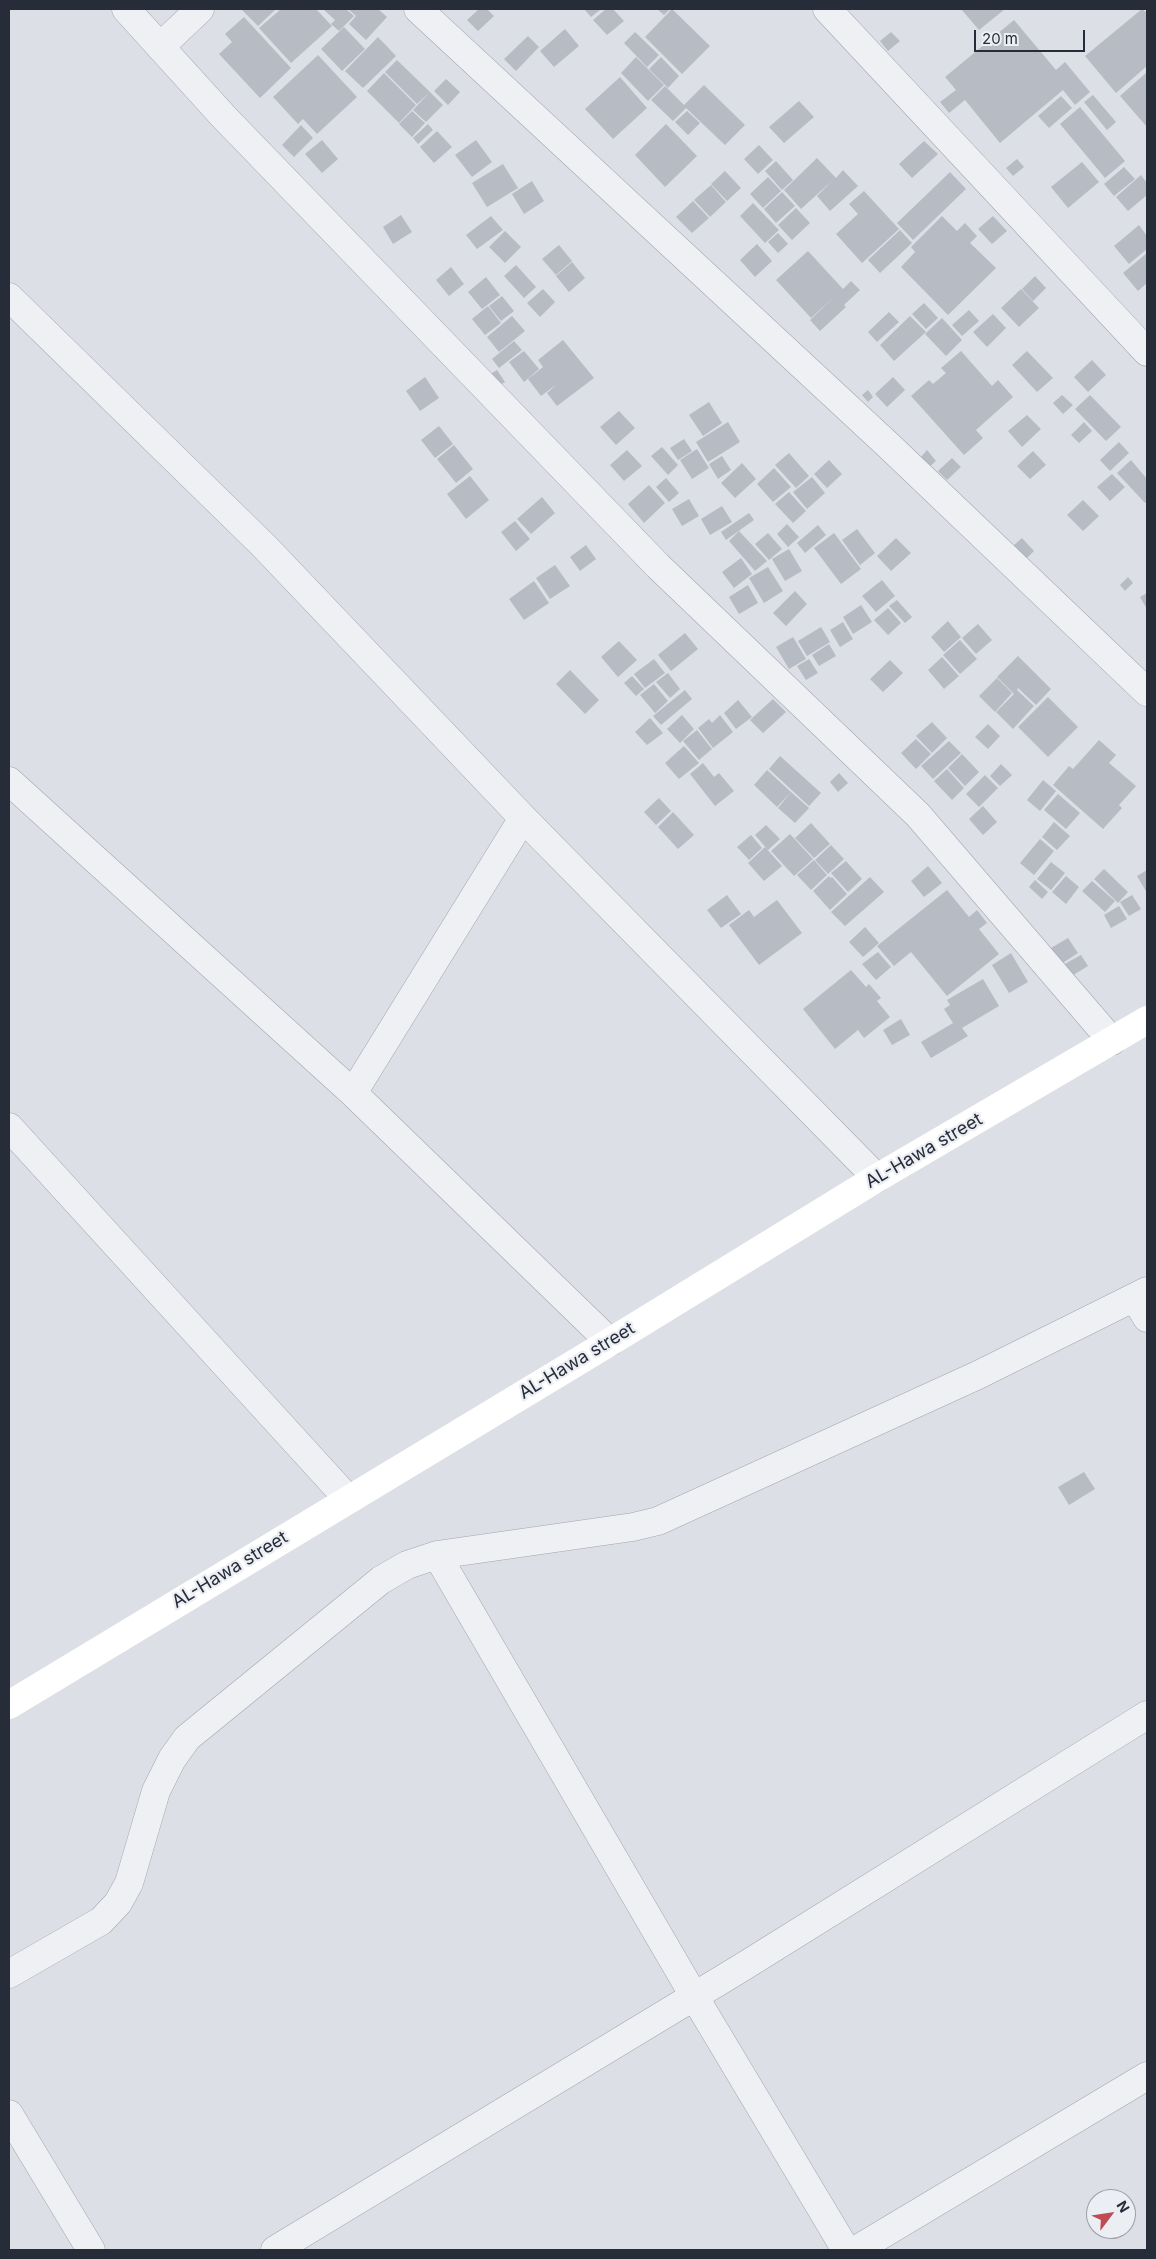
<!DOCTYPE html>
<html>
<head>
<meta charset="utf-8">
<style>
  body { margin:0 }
  #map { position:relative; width:1156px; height:2259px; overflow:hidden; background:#dcdfe5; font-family:Inter,sans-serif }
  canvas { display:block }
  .frame { position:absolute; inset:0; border:10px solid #272c39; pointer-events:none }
  .north { position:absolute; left:1086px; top:2189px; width:50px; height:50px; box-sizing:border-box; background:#ebeef3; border:1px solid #9da0a9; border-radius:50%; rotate:59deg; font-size:14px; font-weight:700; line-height:20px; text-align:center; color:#272c39 }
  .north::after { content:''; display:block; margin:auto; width:18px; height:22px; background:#c04b53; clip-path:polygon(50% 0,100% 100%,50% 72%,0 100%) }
  .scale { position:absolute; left:974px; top:30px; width:111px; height:22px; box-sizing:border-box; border:2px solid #272c39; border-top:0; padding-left:6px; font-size:15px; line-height:18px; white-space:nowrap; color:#272c39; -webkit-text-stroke:4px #ebeef3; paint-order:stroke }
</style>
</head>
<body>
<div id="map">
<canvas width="1156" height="2259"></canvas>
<div class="frame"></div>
<div class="north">N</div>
<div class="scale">20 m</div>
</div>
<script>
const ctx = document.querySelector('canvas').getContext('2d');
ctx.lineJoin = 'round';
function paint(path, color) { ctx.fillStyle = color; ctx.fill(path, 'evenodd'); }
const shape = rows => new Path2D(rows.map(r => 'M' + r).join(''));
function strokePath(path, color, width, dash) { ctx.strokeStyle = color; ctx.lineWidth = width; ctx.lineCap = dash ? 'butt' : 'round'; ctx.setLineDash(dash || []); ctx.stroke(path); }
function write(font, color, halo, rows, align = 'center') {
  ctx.font = font + ' Inter,sans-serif'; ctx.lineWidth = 4.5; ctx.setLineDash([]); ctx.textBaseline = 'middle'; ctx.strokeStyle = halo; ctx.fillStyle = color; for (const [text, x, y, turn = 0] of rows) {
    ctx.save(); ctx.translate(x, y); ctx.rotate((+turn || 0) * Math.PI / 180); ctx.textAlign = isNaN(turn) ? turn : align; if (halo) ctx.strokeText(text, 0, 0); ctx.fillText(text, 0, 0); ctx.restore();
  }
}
paint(shape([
  [241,9,276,9,258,26],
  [281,9,316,9,332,26,291,63,259,28],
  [323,9,346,9,354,16,339,31,331,24,335,20],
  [348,9,378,9,387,17,366,40,349,24,356,16],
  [479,9,487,9,494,16,478,31,467,20],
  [584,9,601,9,591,17],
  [606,9,613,9,624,21,607,35,593,20],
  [657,9,670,9,664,15],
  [672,9,710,46,682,74,645,37],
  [961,9,1005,9,979,30],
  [1142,9,1147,13,1147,66,1116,93,1085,56],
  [244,17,291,68,260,98,219,54,232,42,225,34],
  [1014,20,1056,70,1065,62,1090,92,1075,105,1063,90,1000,143,965,100,949,113,940,102,956,90,945,77],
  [344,27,365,49,342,71,321,49],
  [565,29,579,46,554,67,540,51],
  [635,32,659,55,647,67,624,43],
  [891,32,900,41,888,51,880,41],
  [528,36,539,47,516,71,504,59],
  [378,37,396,56,363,88,345,71],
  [318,55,357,97,317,134,303,119,298,124,273,97],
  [636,57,664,85,648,101,621,73],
  [661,57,679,76,668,88,649,69],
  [397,60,430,92,417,104,385,72],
  [1147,72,1147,127,1120,96],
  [384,73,416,105,399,123,367,91],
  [620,77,647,108,613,139,585,109],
  [446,79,460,92,448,105,434,91],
  [704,85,745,125,725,145,686,108,673,121,651,100,665,86,684,105],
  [430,92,443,105,426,122,413,110],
  [1093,95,1116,122,1107,130,1084,102],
  [1061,96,1072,108,1049,128,1038,116],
  [799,101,814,117,784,143,769,127],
  [1080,107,1125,161,1105,178,1060,124],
  [412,111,425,123,412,137,399,124],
  [687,111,700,123,688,135,675,122],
  [428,124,433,130,418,144,413,138],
  [666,124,697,156,665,187,635,155],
  [301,125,313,138,294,157,282,145],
  [437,131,452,147,434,163,420,147],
  [322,140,338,159,322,173,305,154],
  [476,140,492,162,472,177,455,155],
  [924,141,938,154,912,178,899,164],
  [759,145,773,160,758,174,744,159],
  [817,158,836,178,843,170,858,186,830,211,817,196,834,179,801,209,784,190],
  [1017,159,1024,167,1013,176,1006,168],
  [776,161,793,180,782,190,765,171],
  [1082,162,1099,182,1068,208,1051,187],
  [503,164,518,188,487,207,472,183],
  [1124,167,1135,179,1114,196,1104,184],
  [725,171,741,188,727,201,711,184],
  [950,172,966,189,913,240,897,223],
  [1141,175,1147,183,1147,195,1128,211,1116,197],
  [768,177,781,191,763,208,750,194],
  [532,181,544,201,524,214,512,194],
  [711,185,726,202,710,217,694,200],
  [864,191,899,229,862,263,836,234,858,214,849,204],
  [782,192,795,206,776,223,764,209],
  [693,201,709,218,692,233,676,217],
  [753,203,779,230,765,243,740,216],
  [796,208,810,223,792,240,778,225],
  [401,215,412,232,393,244,383,227],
  [491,216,503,230,477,249,466,235],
  [942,216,957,231,965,223,977,236,970,243,996,268,948,315,901,267,915,252,911,247],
  [993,216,1007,231,992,244,978,229],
  [1139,225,1147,236,1147,249,1129,264,1114,246],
  [900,230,912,243,880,273,868,260],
  [505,231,521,247,505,263,489,247],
  [778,233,788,244,778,253,768,242],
  [757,244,772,261,755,277,740,260],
  [559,245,572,261,556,275,542,259],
  [808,251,843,289,851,281,860,290,844,305,846,307,820,331,810,320,836,295,811,318,776,280],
  [1147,253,1147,283,1138,291,1123,273],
  [572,262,585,278,569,292,556,276],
  [516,265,536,287,524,298,504,276],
  [451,267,464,284,449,296,436,280],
  [1035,276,1046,288,1033,301,1022,289],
  [486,277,500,295,482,309,468,292],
  [543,289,555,302,540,317,527,303],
  [1021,289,1039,308,1019,327,1001,308],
  [502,296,514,311,501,321,489,306],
  [924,303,938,318,926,329,912,314],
  [488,306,501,323,485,335,472,319],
  [969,310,979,321,962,336,952,325],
  [889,312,899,322,877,342,868,332],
  [993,314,1006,328,987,347,973,332],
  [512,316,525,331,499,352,487,337],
  [910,316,926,332,894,361,880,345],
  [942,318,962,340,946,356,925,334],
  [563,340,594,378,557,406,547,393,557,384,541,396,528,379,543,367,538,360],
  [514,341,522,350,499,368,492,359],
  [524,351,539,369,524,382,509,362],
  [961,351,992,386,998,380,1013,397,976,430,983,438,964,455,911,396,929,380,933,384,946,373,941,368],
  [1027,351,1053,378,1037,392,1012,365],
  [1092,360,1106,375,1088,392,1074,377],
  [497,370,505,382,495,388,487,376],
  [425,377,439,398,420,411,406,391],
  [893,377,905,390,887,407,875,394],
  [868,390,873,397,868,402,862,395],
  [1062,395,1073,405,1063,414,1053,403],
  [1090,395,1121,427,1106,441,1075,409],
  [709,402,722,423,703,436,689,415],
  [619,411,635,428,616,445,600,427],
  [1027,415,1041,429,1022,447,1008,431],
  [728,422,740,442,708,462,696,442],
  [1084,422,1092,431,1079,443,1071,435],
  [439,426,453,444,435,458,421,440],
  [684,439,692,451,678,460,670,448],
  [1119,442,1129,453,1110,471,1100,460],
  [454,445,473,469,456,483,437,459],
  [662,447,678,465,668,475,651,456],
  [697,449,709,468,692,479,680,460],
  [627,450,642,466,624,481,610,465],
  [927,450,936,461,929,467,921,457],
  [1033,451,1046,465,1030,479,1017,466],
  [789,453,809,476,796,488,775,465],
  [722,456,731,470,718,479,709,464],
  [952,458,961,467,947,480,938,471],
  [829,460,842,474,827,488,814,474],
  [1131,460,1147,479,1147,501,1145,503,1117,473],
  [742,463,756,479,735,498,721,483],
  [774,468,791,487,773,502,757,484],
  [1112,474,1125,487,1110,501,1097,487],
  [470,476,489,500,466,519,447,494],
  [812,477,825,493,807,509,793,492],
  [666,478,679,493,669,502,656,487],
  [649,485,665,503,644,523,628,504],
  [789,492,806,511,793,523,775,504],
  [542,497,555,513,531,534,517,519],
  [689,499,699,516,682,526,672,509],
  [1083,500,1099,516,1083,531,1067,515],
  [722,506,732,522,710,535,701,519],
  [749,513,754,520,726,540,721,532],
  [515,521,530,539,516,551,501,532],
  [787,524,799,537,788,547,777,534],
  [818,525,826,535,805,553,797,543],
  [857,529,875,553,860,565,842,540],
  [739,531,767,561,755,571,729,541],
  [768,533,782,549,769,560,755,544],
  [834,533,861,569,841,584,814,548],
  [896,538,911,553,891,571,877,556],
  [1022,538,1034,551,1026,559,1013,546],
  [586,545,596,559,580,571,570,557],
  [789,549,802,571,785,581,772,559],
  [741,558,752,574,734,588,722,572],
  [555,565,570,586,550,599,536,578],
  [768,567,783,591,764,603,749,578],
  [1128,577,1133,583,1125,591,1120,585],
  [882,580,895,596,876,612,862,596],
  [534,581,549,603,524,620,509,599],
  [748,585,758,603,739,614,729,597],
  [795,591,807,604,786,626,773,613],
  [1147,593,1147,609,1140,597],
  [897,600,912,617,905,623,889,606],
  [861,605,872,622,853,634,843,617],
  [888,608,901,623,888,635,874,620],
  [948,621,961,637,944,652,931,637],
  [843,622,853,639,840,647,830,630],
  [978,624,992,640,976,654,962,638],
  [821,627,830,642,807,656,798,641],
  [685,633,698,649,671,671,658,655],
  [793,637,806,659,789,669,776,647],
  [960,640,977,659,960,674,943,655],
  [619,641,637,660,618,677,601,657],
  [829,644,836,656,819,666,812,655],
  [1018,656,1051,689,1036,705,1018,688,1017,690,1034,706,1013,729,996,712,1014,694,997,677],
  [942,657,959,676,944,689,928,670],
  [654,659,665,673,645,688,634,674],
  [809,659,818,673,806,680,797,666],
  [890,660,903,673,883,692,870,679],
  [570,670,599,700,585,714,556,684],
  [668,673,680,689,670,698,656,682],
  [632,676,644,689,636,696,624,683],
  [997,678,1012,693,995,712,979,696],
  [654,684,668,701,655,713,640,695],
  [685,690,692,699,661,725,653,716],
  [1048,697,1078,727,1048,757,1018,727],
  [773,699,786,712,763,733,750,720],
  [738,700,752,717,736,729,724,713],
  [682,715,694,729,680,743,667,729],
  [720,715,733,732,713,748,698,728,709,719,712,723],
  [650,718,663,733,647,745,635,732],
  [932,722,947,738,932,753,916,736],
  [988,724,1000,736,988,749,975,737],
  [697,730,712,749,699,760,683,741],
  [916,739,931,754,916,769,901,753],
  [1099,740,1116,755,1109,763,1136,786,1119,805,1122,808,1103,829,1053,785,1069,766,1073,769],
  [949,741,961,753,933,779,921,766],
  [684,746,699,763,679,779,665,763],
  [962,754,979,772,965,786,948,768],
  [780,756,821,793,809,806,769,769],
  [703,763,714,777,719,773,734,791,715,806,690,774],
  [1001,764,1012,775,1000,786,990,776],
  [947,769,964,788,952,800,934,781],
  [767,770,791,792,777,807,754,785],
  [839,773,848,783,838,792,830,782],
  [985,775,998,788,979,807,966,794],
  [1043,780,1056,791,1040,811,1027,800],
  [791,792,809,808,795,823,778,808],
  [1058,794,1080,813,1066,829,1044,810],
  [659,798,671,811,656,825,644,812],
  [983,806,997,822,983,835,969,819],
  [673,812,694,835,678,849,658,827],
  [1054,822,1070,836,1057,850,1042,837],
  [811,823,830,844,814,858,795,838],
  [766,825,780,839,768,850,755,835],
  [790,834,813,859,794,876,771,851],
  [751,835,762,848,749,860,737,847],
  [1040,839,1054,851,1034,875,1020,863],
  [831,845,844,859,828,874,815,860],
  [765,847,782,866,764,881,748,863],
  [814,860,827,875,811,890,797,875],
  [846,861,862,879,848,892,831,873],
  [1051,862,1065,873,1051,890,1037,879],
  [928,866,942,883,924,897,911,881],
  [1104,869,1128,892,1118,903,1094,879],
  [1147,870,1147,893,1137,876],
  [829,876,830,878,832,877,847,894,830,910,813,891],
  [1066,876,1079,887,1066,904,1052,892],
  [870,877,884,892,845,926,831,912],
  [1035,880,1048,892,1042,899,1029,887],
  [1092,881,1115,901,1105,912,1082,891],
  [947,890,969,917,977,910,987,923,979,929,999,954,947,996,911,952,894,966,877,946],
  [727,895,741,914,721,928,707,910],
  [1132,895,1141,909,1129,916,1120,902],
  [777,900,802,933,759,965,729,925,749,910,754,917],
  [1119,906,1127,919,1111,928,1104,915],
  [865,927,879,943,863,957,849,942],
  [1068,938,1078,953,1061,964,1051,948],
  [878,952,891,967,876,980,862,964],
  [1011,953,1028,982,1009,993,992,965],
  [1081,955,1088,966,1070,977,1063,965],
  [851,970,866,987,869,984,881,998,877,1001,890,1017,864,1038,858,1030,835,1049,803,1009],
  [983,979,999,1006,962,1028,968,1036,931,1058,921,1042,953,1023,944,1009,950,1005,947,1000],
  [901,1019,910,1035,892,1045,883,1030],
  [1084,1472,1095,1489,1069,1505,1058,1487]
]), '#b7bbc4');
const street = shape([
  [126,9,223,116,658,566,918,815,1112,1041],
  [418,9,888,445,1147,692],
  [827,9,1147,352],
  [160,47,200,9],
  [9,297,264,546,523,818,877,1178],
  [9,781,353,1093,610,1342],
  [353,1093,523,818],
  [9,1127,348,1499],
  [1135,1298,1147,1318],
  [437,1555,694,1996,846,2250],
  [9,1974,101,1921,118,1903,129,1883,156,1791,172,1759,187,1738,381,1580,407,1565,437,1555,633,1527,658,1521,978,1375,1147,1291],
  [9,2114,91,2250],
  [275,2250,741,1968,1147,1715],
  [856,2250,1147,2076]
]);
strokePath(street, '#a2a6ae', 29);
strokePath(street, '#eef0f4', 28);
strokePath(shape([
  [9,1705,610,1342,877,1178,1147,1020]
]), '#fff', 28);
write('18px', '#272c39', '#ebeef3', [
  ["AL-Hawa street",924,1151,-30],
  ["AL-Hawa street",577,1361,-31],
  ["AL-Hawa street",230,1570,-31]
]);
</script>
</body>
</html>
